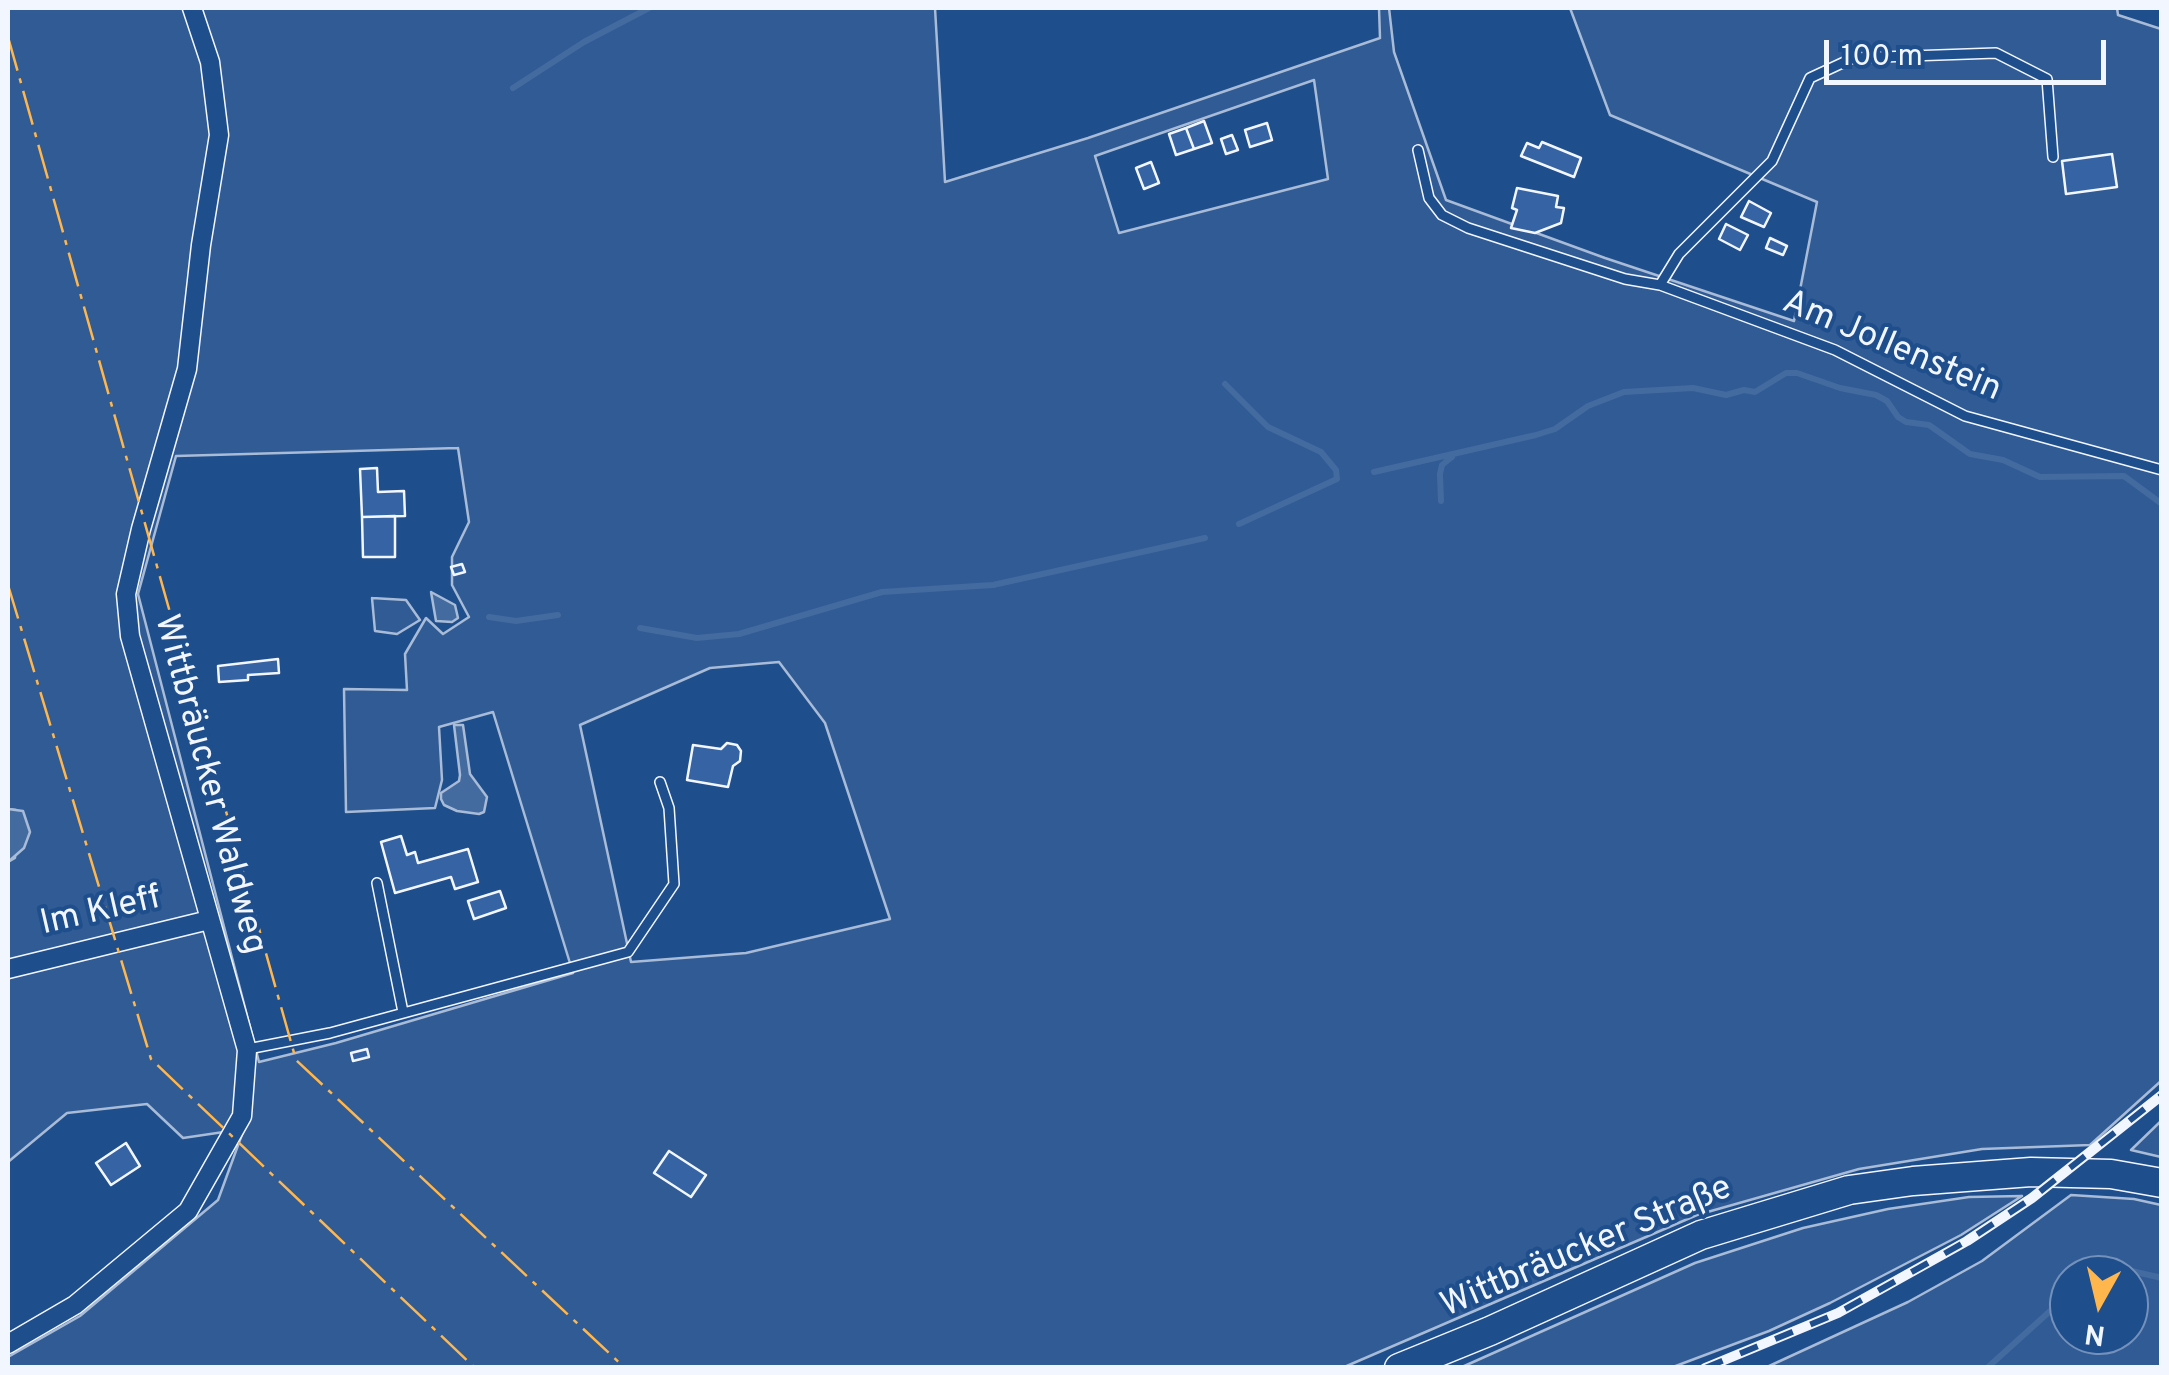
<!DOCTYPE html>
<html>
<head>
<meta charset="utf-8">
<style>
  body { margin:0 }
  #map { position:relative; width:2169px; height:1375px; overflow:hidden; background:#1f4e8c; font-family:Overpass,sans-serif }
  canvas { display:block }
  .frame { position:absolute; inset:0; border:10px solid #f2f6ff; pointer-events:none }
  .north { position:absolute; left:2049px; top:1255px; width:100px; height:100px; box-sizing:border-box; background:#1f4e8c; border:2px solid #7391ba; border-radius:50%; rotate:188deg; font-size:28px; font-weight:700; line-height:40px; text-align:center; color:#f2f6ff }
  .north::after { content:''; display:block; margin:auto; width:35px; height:45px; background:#ffb74d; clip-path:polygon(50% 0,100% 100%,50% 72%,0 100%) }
  .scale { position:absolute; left:1824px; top:40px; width:282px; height:45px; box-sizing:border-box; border:5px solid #f2f6ff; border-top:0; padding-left:12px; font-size:30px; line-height:35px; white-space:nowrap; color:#f2f6ff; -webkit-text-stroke:8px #1f4e8c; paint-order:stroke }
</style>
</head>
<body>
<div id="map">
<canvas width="2169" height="1375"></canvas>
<div class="frame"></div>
<div class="north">N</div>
<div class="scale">100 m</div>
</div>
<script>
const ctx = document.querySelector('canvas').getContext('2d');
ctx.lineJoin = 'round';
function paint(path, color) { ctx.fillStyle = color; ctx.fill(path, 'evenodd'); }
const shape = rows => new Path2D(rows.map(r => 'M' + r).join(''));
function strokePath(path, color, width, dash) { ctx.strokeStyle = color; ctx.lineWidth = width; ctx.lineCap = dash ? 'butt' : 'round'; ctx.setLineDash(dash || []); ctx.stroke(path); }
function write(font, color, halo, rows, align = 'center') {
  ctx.font = font + ' Overpass,sans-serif'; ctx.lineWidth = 8; ctx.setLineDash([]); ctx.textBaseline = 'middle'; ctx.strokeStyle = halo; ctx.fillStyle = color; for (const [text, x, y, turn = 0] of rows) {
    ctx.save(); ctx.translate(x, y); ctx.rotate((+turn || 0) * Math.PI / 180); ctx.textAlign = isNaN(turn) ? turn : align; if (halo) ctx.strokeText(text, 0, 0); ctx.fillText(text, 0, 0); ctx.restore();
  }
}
const green = shape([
  [8,8,935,8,945,182,1088,138,1380,38,1379,8,1389,8,1394,52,1446,200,1605,258,1794,321,1817,202,1610,115,1570,8,2117,8,2118,15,2161,29,2161,1081,2090,1145,1982,1149,1859,1169,1697,1215,1342,1368,8,1367,8,1357,80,1316,218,1200,244,1129,183,1138,147,1104,67,1113,8,1162,8,862,15,858,16,810,8,809,8,8],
  [1314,80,1328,179,1119,233,1095,156,1314,80],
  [458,448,469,522,452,557,452,585,469,617,443,634,426,618,405,654,407,690,344,689,346,812,435,808,442,780,439,727,493,712,573,973,336,1043,259,1062,138,594,176,456,458,448],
  [779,662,825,723,890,919,746,953,631,962,580,725,710,668,779,662],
  [372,598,406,600,420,620,397,634,375,631,372,598],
  [2161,1121,2161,1157,2131,1150,2161,1121],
  [2071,1195,2134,1199,2161,1205,2161,1367,1767,1367,1908,1302,1982,1261,2071,1195],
  [2069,1275,2129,1275,2129,1335,2069,1335,2069,1275],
  [2022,1196,1961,1235,1830,1303,1769,1331,1673,1367,1462,1367,1695,1263,1803,1228,1888,1209,1969,1197,2022,1196]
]);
paint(green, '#305b95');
strokePath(green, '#a8bbd7', 2.5);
const water = shape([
  [431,592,455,605,458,618,452,622,436,621,431,592],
  [454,725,463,725,470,774,487,797,484,812,479,814,457,811,444,805,441,799,441,793,459,781,460,775,454,725],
  [8,809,23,811,30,832,24,848,8,862,8,809]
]);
paint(water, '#446ba0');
strokePath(water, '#a8bbd7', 2.5);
strokePath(shape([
  [513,88,584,42,649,8],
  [1225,384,1268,427,1321,452,1336,470,1337,479,1239,524],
  [1374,472,1536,435,1555,429,1588,406,1624,392,1693,388,1726,395,1744,390,1755,392,1786,373,1797,373,1840,388,1876,395,1887,401,1898,417,1906,422,1929,425,1970,454,2003,460,2040,477,2124,476,2162,504],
  [1441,501,1440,474,1442,465,1452,457],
  [489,617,516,621,558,615],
  [640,628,697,638,739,634,882,592,993,585,1205,538],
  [2096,1275,2123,1269,2162,1278],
  [1987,1368,2069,1294]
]), '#446ba0', 6);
const building = shape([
  [1204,121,1212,143,1194,149,1186,128,1204,121],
  [1267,123,1272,140,1250,147,1245,130,1267,123],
  [1186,128,1194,149,1176,155,1169,134,1186,128],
  [1232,135,1238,150,1226,154,1221,139,1232,135],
  [1542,142,1581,158,1574,177,1521,156,1527,143,1539,148,1542,142],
  [2112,154,2117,187,2066,194,2062,161,2112,154],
  [1151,162,1159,183,1144,189,1136,168,1151,162],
  [1517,188,1558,196,1556,207,1564,208,1561,223,1535,233,1511,228,1517,210,1512,208,1517,188],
  [1749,201,1771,213,1764,227,1741,217,1749,201],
  [1726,224,1748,235,1740,250,1719,239,1726,224],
  [1770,238,1787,246,1783,255,1766,248,1770,238],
  [377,468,378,492,404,491,405,516,362,517,360,469,377,468],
  [395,516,395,557,363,557,362,517,395,516],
  [462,564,465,572,454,575,451,567,462,564],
  [278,659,279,673,248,675,248,680,219,682,218,666,278,659],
  [727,743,737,745,741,751,740,761,733,766,728,787,687,780,693,745,721,749,727,743],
  [401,836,407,855,415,852,418,863,468,849,478,882,455,889,451,877,395,893,381,842,401,836],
  [500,891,506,908,474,919,468,901,500,891],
  [367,1049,369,1057,353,1061,351,1053,367,1049],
  [126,1143,140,1166,111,1185,96,1163,126,1143],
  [669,1151,706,1175,691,1197,654,1173,669,1151]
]);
paint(building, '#3563a3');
strokePath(building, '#f2f6ff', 2.5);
const lane = shape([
  [1418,150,1429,198,1442,215,1468,228,1625,279,1660,285,1835,350,1965,416,2162,470],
  [1660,285,1679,254,1772,161,1810,78,1853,58,1996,53,2047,79,2053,157],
  [377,883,403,1012],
  [248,1049,330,1033,628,952,674,884,669,808,660,782]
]);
const street = shape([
  [8,969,209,920],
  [8,1344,75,1305,188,1211,242,1116,247,1050,130,636,126,594,141,529,187,369,201,245,219,135,210,62,192,8]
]);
const primary = shape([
  [1399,1368,1490,1331,1701,1235,1849,1190,1913,1181,2031,1172,2111,1174,2162,1183]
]);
strokePath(lane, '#f2f6ff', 12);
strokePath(street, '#f2f6ff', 21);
strokePath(primary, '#f2f6ff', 31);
strokePath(lane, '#1f4e8c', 9);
strokePath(street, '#1f4e8c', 18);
strokePath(primary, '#1f4e8c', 28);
const rail = shape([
  [1705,1368,1838,1313,1967,1241,2032,1198,2162,1095]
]);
strokePath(rail, '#f2f6ff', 10);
strokePath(rail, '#1f4e8c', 6, [19]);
strokePath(shape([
  [8,37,296,1060,625,1368],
  [8,585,151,1059,475,1368]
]), '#ffb74d', 2.5, [35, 8, 5, 8]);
write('35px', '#f2f6ff', '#1f4e8c', [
  ["Am Jollenstein",1891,348,23],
  ["Wittbräucker Waldweg",208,785,75],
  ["Im Kleff",101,913,-13],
  ["Wittbräucker Straße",1587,1249,-23]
]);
</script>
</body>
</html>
